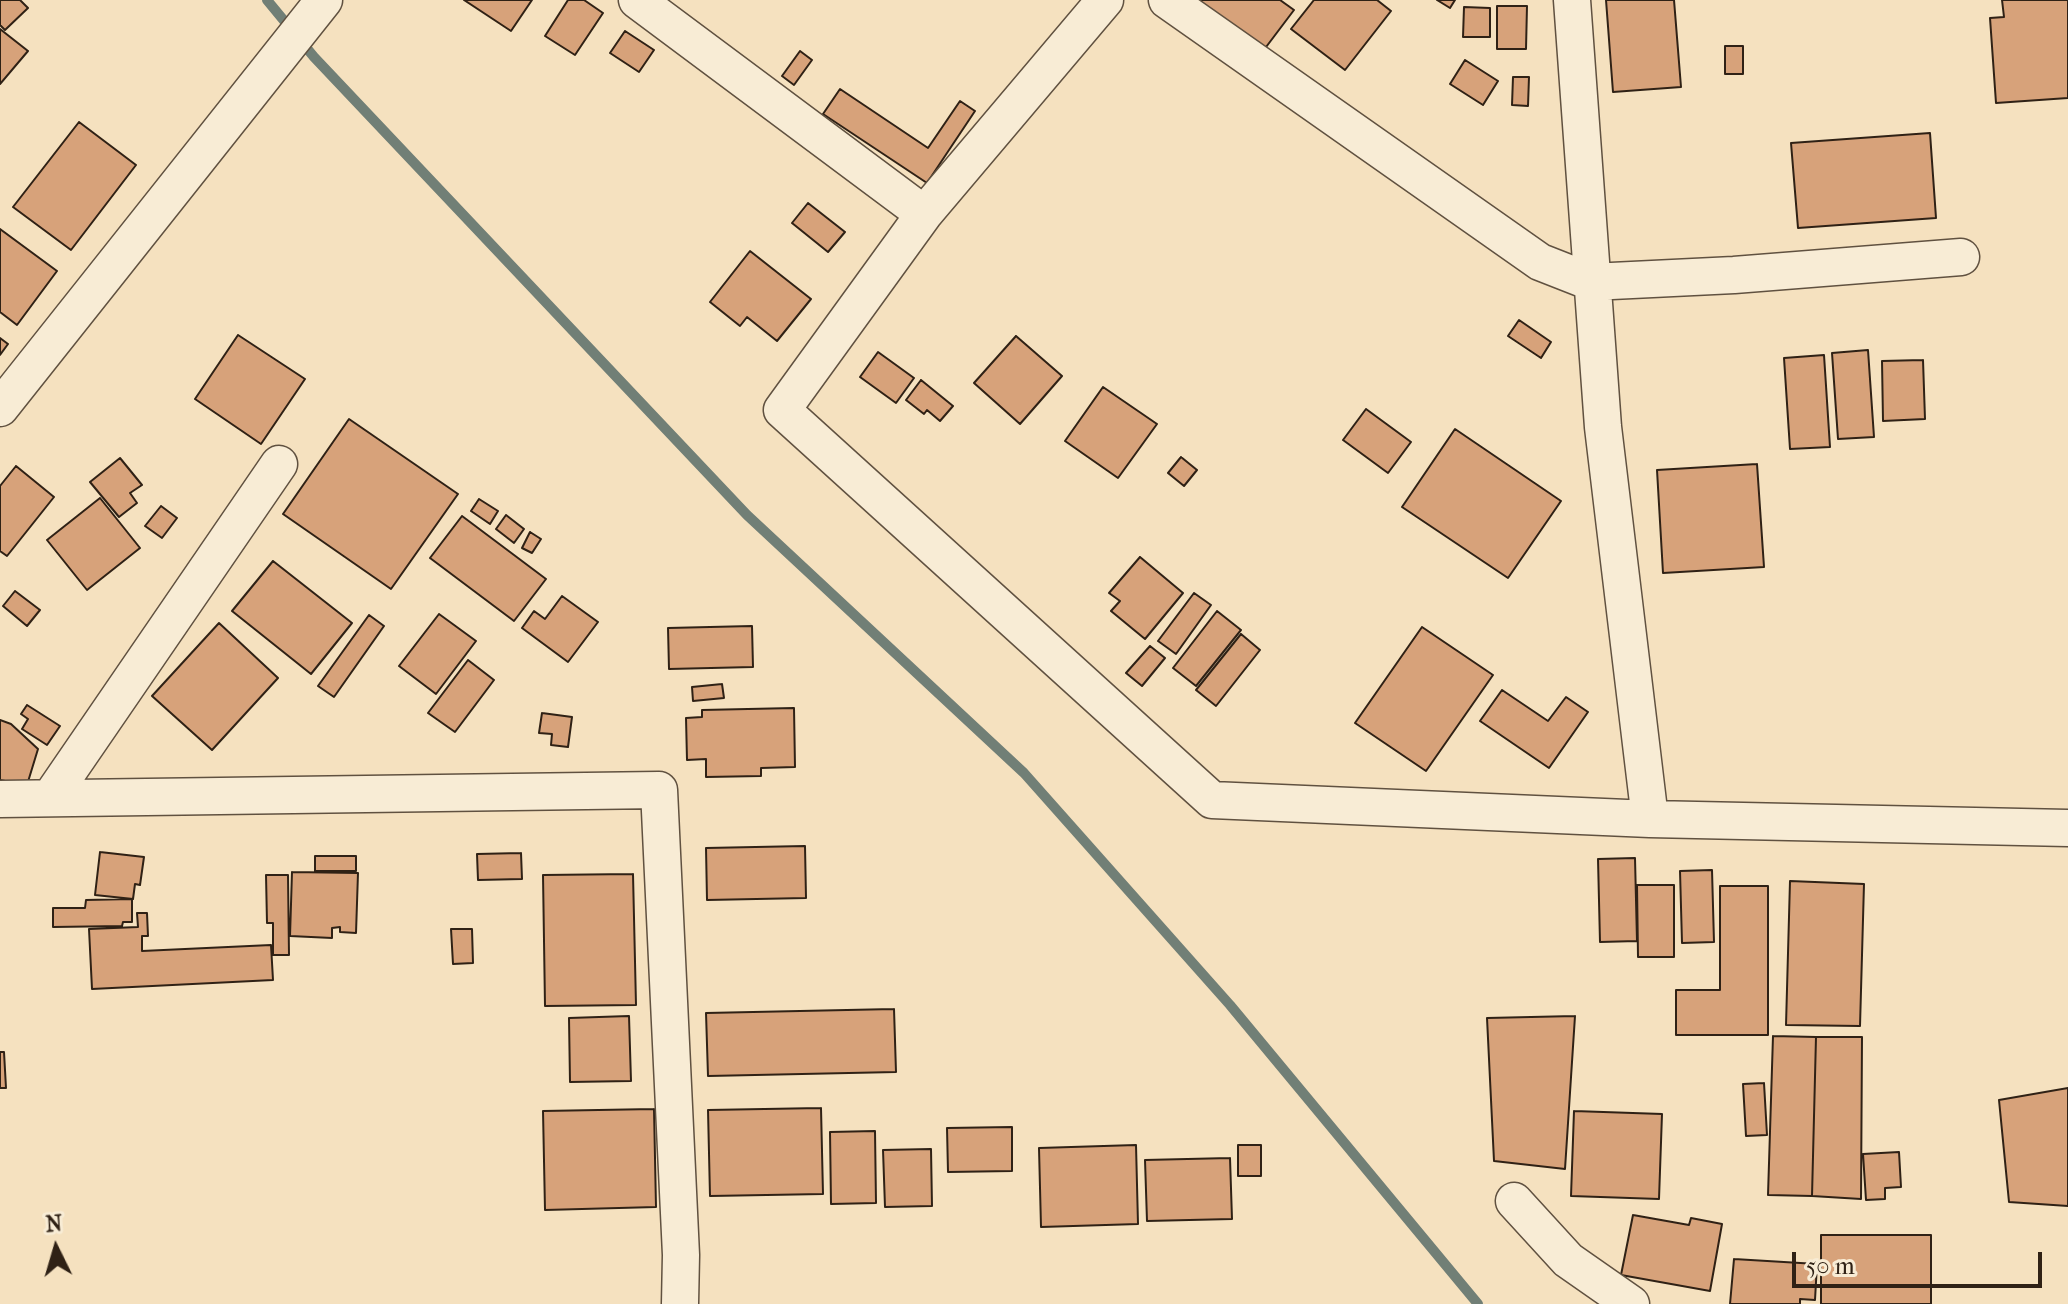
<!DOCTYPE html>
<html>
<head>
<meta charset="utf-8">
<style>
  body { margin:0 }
  #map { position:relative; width:2068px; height:1304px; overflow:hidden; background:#f5e1bf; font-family:"IM FELL French Canon",serif }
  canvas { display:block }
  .north { position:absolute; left:16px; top:1208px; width:80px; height:80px; -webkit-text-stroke:6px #f8ecd5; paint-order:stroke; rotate:355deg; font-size:22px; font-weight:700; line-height:32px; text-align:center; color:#2f2115 }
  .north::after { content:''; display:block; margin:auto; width:28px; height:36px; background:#2f2115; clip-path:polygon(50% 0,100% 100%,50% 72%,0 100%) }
  .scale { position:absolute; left:1792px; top:1252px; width:250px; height:36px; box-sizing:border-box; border:4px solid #2f2115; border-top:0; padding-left:10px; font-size:24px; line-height:28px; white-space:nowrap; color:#2f2115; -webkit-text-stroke:6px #f8ecd5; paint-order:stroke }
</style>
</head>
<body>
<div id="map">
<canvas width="2068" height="1304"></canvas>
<div class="north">N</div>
<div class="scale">50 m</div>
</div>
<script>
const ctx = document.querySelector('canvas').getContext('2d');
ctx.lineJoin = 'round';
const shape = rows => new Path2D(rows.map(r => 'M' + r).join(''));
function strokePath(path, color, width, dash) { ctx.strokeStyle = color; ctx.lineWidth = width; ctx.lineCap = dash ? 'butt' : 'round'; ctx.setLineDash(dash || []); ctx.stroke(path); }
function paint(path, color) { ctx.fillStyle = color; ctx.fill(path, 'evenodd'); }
strokePath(shape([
  [267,0,314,57,747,515,1024,773,1230,1005,1478,1304]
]), '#717f76', 10);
const building = shape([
  [0,0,20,0,28,8,5,30,0,25,0,0],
  [464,0,532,0,511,31,464,0],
  [568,0,584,0,603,13,575,55,545,36,568,0],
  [1179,0,1280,0,1294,10,1254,63,1179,0],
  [1314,0,1377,0,1391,11,1345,70,1291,29,1314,0],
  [1437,0,1455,0,1450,8,1437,0],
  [1606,0,1674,0,1681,87,1613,92,1606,0],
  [2002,0,2068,0,2068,98,1996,103,1990,18,2004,17,2002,0],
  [1497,6,1527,6,1526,49,1497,49,1497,6],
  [1464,7,1490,8,1490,37,1463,37,1464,7],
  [0,29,28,51,0,84,0,29],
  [625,31,654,50,639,72,610,53,625,31],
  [1725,46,1743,46,1743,74,1725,74,1725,46],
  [800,51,812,60,794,85,782,76,800,51],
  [1465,60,1498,81,1483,105,1450,84,1465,60],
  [1513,77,1529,77,1528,106,1512,105,1513,77],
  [840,89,928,148,960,101,975,111,927,183,823,114,840,89],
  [79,122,136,165,71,250,13,207,79,122],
  [1930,133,1936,218,1798,228,1791,143,1930,133],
  [808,203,845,232,828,252,792,223,808,203],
  [0,229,57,271,17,325,0,312,0,229],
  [750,251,811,299,777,341,747,317,740,326,710,302,750,251],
  [1519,320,1551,342,1541,358,1508,336,1519,320],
  [238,335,305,379,261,444,195,399,238,335],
  [1016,336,1062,376,1020,424,974,383,1016,336],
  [0,338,8,344,0,355,0,338],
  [1868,350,1874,437,1838,439,1832,353,1868,350],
  [878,352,914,378,896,403,860,377,878,352],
  [1824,355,1830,447,1790,449,1784,358,1824,355],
  [1923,360,1925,419,1883,421,1882,361,1923,360],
  [921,380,953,406,940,421,927,410,924,414,906,400,921,380],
  [1103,387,1157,424,1118,478,1065,441,1103,387],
  [1366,409,1411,442,1388,473,1343,440,1366,409],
  [349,419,458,494,391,589,283,514,349,419],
  [1455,429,1561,501,1508,578,1402,507,1455,429],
  [1181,457,1197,470,1184,486,1168,473,1181,457],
  [120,458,142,485,130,493,137,503,119,517,90,482,120,458],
  [1757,464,1764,567,1663,573,1657,470,1757,464],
  [16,466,54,497,7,556,0,551,0,486,16,466],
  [100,498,140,548,87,590,47,540,100,498],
  [479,499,498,511,490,524,471,511,479,499],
  [161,506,177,518,162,538,145,526,161,506],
  [506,515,524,529,514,543,496,529,506,515],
  [462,516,546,579,514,621,430,558,462,516],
  [530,532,541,539,532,553,522,548,530,532],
  [1140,557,1183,593,1145,639,1111,611,1120,601,1109,593,1140,557],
  [273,561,352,623,311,674,232,611,273,561],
  [15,591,40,610,27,626,3,606,15,591],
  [1194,593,1211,605,1176,654,1158,641,1194,593],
  [562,596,598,622,568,662,522,628,534,611,545,619,562,596],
  [1217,611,1241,630,1196,686,1173,668,1217,611],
  [439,614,476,641,436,694,399,666,439,614],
  [369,615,384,626,334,697,318,686,369,615],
  [219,623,278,678,212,750,152,696,219,623],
  [752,626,753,667,669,669,668,628,752,626],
  [1422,627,1493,675,1426,771,1355,723,1422,627],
  [1241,634,1260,650,1216,706,1196,690,1241,634],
  [1150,646,1165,658,1142,686,1126,673,1150,646],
  [468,660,494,680,455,732,428,713,468,660],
  [722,684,724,698,693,701,692,687,722,684],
  [1502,690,1548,721,1566,697,1588,712,1549,768,1480,721,1502,690],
  [27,705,60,726,47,745,22,729,28,719,21,714,27,705],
  [794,708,795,767,761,768,761,776,706,777,706,759,687,760,686,718,702,717,702,710,794,708],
  [542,713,572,717,568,747,551,745,552,734,539,733,542,713],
  [0,720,11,724,38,749,27,785,0,780,0,720],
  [805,846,806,898,707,900,706,848,805,846],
  [100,852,144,857,140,885,135,884,133,899,95,895,100,852],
  [521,853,522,879,478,880,477,854,521,853],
  [315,856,356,856,356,871,315,871,315,856],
  [1635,858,1637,941,1600,942,1598,859,1635,858],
  [1712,870,1714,942,1682,943,1680,871,1712,870],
  [292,872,358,873,356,933,340,932,340,927,332,928,332,938,290,936,292,872],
  [633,874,636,1005,545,1006,543,875,633,874],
  [266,875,288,875,289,955,273,955,273,923,267,923,266,875],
  [1790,881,1864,884,1860,1026,1786,1025,1790,881],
  [1637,885,1674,885,1674,957,1638,957,1637,885],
  [1720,886,1768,886,1768,1035,1676,1035,1676,990,1720,990,1720,886],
  [132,899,132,922,123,922,122,926,53,927,53,908,85,908,86,900,132,899],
  [137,913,147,913,148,936,142,936,142,951,271,945,273,980,92,989,89,929,138,927,137,913],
  [451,929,472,929,473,963,453,964,451,929],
  [894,1009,896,1072,708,1076,706,1013,894,1009],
  [629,1016,631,1081,570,1082,569,1018,629,1016],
  [1575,1016,1565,1169,1494,1161,1487,1018,1575,1016],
  [1773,1036,1816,1037,1812,1196,1768,1195,1773,1036],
  [1816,1037,1862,1037,1861,1199,1812,1196,1816,1037],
  [0,1052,4,1052,6,1088,0,1088,0,1052],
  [1764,1083,1767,1135,1746,1136,1743,1084,1764,1083],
  [2068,1088,2068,1206,2009,1202,1999,1100,2068,1088],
  [821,1108,823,1194,710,1196,708,1110,821,1108],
  [654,1109,656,1207,545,1210,543,1111,654,1109],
  [1574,1111,1662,1114,1659,1199,1571,1196,1574,1111],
  [1012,1127,1012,1171,948,1172,947,1128,1012,1127],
  [875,1131,876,1203,831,1204,830,1132,875,1131],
  [1136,1145,1138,1224,1041,1227,1039,1148,1136,1145],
  [1238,1145,1261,1145,1261,1176,1238,1176,1238,1145],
  [931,1149,932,1206,885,1207,883,1150,931,1149],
  [1899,1152,1901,1187,1885,1188,1885,1199,1866,1200,1863,1154,1899,1152],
  [1230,1158,1232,1219,1147,1221,1145,1160,1230,1158],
  [1633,1215,1689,1225,1691,1218,1722,1224,1710,1291,1621,1275,1633,1215],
  [1821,1235,1931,1235,1931,1304,1821,1304,1821,1235],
  [1734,1259,1817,1264,1815,1300,1800,1299,1800,1304,1730,1304,1734,1259]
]);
paint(building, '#d7a27a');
strokePath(building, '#2f2115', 2);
const minor = shape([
  [637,0,924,214],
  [1105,0,924,214,782,410,1212,800,1650,819,2068,828],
  [1167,0,1540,262,1591,282,1734,275,1961,257],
  [1572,0,1603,427,1650,819],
  [0,408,324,0],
  [50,798,279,464],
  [0,799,659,790,681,1255,680,1304],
  [1514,1201,1568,1260,1631,1304]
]);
strokePath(minor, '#605140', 39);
strokePath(minor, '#f8ecd5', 36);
</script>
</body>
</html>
